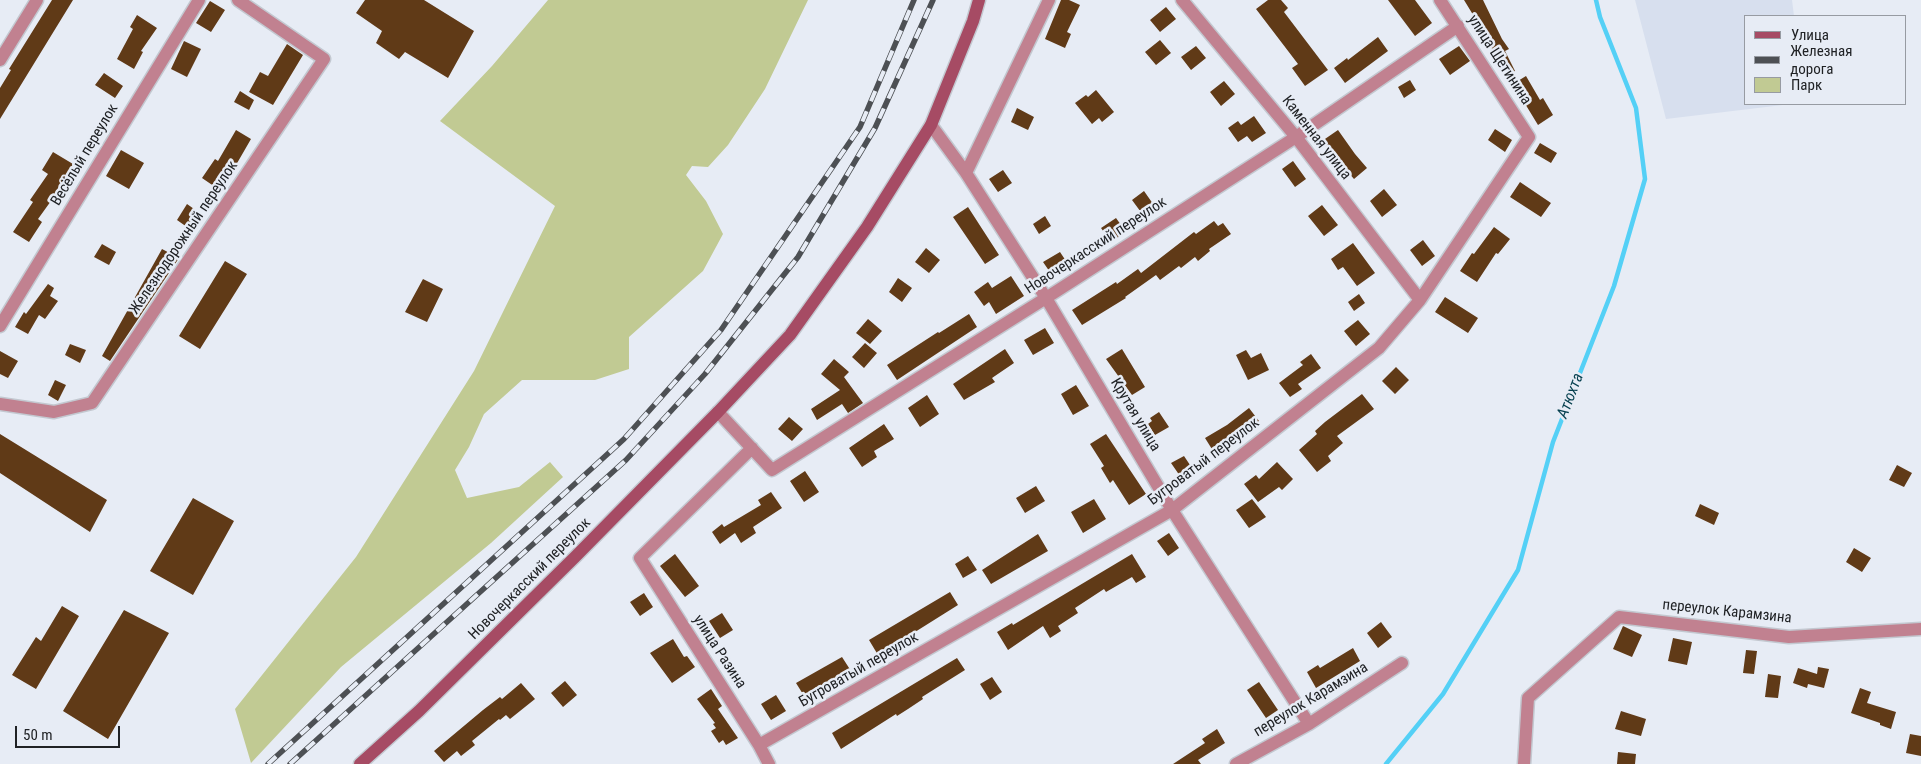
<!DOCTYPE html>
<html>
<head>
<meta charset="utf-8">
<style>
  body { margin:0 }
  #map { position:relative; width:1921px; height:764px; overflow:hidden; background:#e7ecf5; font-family:"Roboto Condensed",sans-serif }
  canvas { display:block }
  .legend { position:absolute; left:1744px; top:15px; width:162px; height:90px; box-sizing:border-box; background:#e7ecf5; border:1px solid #979ba2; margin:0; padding:6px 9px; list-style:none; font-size:15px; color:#202225 }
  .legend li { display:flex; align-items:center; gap:10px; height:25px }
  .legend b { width:25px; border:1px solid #979ba2 }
  .scale { position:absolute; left:15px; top:726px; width:105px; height:22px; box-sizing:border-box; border:2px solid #202225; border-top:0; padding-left:6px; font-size:15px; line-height:18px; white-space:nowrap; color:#202225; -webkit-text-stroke:4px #e7ecf5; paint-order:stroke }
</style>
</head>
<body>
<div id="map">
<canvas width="1921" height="764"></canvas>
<ul class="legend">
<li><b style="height:6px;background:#a64b64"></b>Улица</li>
<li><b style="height:6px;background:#4d5054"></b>Железная дорога</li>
<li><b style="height:14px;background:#c1ca93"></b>Парк</li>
</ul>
<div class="scale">50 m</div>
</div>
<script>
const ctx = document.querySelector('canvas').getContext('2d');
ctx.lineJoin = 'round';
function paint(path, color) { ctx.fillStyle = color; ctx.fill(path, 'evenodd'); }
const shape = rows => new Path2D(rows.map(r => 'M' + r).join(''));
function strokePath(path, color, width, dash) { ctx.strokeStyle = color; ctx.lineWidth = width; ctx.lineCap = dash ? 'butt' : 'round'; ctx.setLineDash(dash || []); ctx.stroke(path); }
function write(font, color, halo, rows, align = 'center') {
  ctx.font = font + ' "Roboto Condensed",sans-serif'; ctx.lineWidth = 5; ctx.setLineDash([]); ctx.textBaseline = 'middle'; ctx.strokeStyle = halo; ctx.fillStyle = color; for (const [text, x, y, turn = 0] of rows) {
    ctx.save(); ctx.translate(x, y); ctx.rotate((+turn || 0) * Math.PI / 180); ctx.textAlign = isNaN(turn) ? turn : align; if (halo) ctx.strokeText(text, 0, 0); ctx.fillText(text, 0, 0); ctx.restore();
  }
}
paint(shape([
  [1635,0,1792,0,1794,16,1745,16,1745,104,1791,104,1666,119]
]), '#d7dfee');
paint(shape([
  [548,0,808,0,765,89,728,145,708,167,692,166,686,175,706,201,723,234,703,271,629,337,629,369,595,380,522,380,484,414,469,447,455,470,467,498,519,487,550,462,563,477,491,543,341,667,251,763,235,709,356,557,474,371,555,206,440,121,492,66]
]), '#c1ca93');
strokePath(shape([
  [1386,764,1443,694,1518,570,1553,442,1614,286,1645,179,1636,108,1600,17,1596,0]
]), '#54d0f6', 4.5);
paint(shape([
  [52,0,73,0,0,119,0,88,11,70,9,69],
  [365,0,424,0,474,31,448,78,405,52,399,59,376,43,382,31,356,13],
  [1061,0,1069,0,1080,5,1067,32,1071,34,1065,48,1045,39],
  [1268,0,1281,0,1288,8,1284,12,1328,70,1305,86,1292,68,1298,64,1256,9],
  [1388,0,1415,0,1432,23,1415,36],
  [1464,0,1483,0,1502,39,1509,49,1505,51,1515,71,1503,75,1498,63,1500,62,1482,32,1481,32,1475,18],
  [210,1,225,10,211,32,196,23],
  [1166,7,1176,19,1160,32,1150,20],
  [137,15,157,28,141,51,143,52,134,69,117,59,133,29,130,27],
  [1378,37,1388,51,1345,83,1334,68,1347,58,1348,60],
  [1160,40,1171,53,1156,65,1145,52],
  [184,41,201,49,187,77,171,69],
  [287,44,303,55,273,105,249,92,260,72,268,76],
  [1196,46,1206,58,1191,70,1181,57],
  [1459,46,1470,61,1450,75,1439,59],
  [104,73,123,86,115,98,95,85],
  [1526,76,1540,100,1543,98,1553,115,1538,125,1513,84],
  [1410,80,1416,90,1404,98,1398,87],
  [1224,81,1235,94,1221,106,1210,92],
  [1096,90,1114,112,1102,122,1099,118,1092,124,1075,103,1086,95,1088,97],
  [240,91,254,100,249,110,234,102],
  [1017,108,1034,117,1028,130,1011,122],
  [1254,116,1266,133,1252,142,1247,136,1238,142,1228,128,1238,121,1241,125],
  [1495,129,1512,140,1505,152,1488,140],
  [236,130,251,139,221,191,202,178,215,159,218,161],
  [1338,130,1355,154,1367,168,1354,179,1334,156,1333,157,1322,141],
  [1540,143,1557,153,1551,163,1534,153],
  [121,150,144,163,129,189,106,176],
  [53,152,73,164,55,193,56,194,38,219,42,222,29,242,13,232,33,202,30,200,48,174,42,170],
  [1293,161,1306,179,1295,187,1282,169],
  [1003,170,1012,183,998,192,989,179],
  [1520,182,1551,203,1541,217,1510,197],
  [1384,189,1397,205,1382,217,1370,201],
  [1144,191,1158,211,1146,219,1132,200],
  [187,204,204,216,194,232,177,220],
  [1322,205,1338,225,1324,236,1308,216],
  [968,207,999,255,985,264,953,217],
  [1045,216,1051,226,1039,234,1033,224],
  [1116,218,1126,232,1111,242,1101,228],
  [1214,221,1218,226,1223,223,1231,234,1209,249,1210,251,1198,261,1195,257,1181,268,1179,266,1160,280,1156,275,1125,297,1126,298,1082,325,1072,310,1116,282,1117,284,1138,269,1141,273,1194,232,1196,234],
  [1494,227,1510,239,1498,254,1496,253,1477,282,1460,271,1472,253,1474,254],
  [1423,240,1435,256,1422,266,1410,250],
  [1353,243,1375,273,1357,286,1343,267,1338,270,1331,259],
  [102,244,116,252,109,265,94,257],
  [926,248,940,260,929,273,915,262],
  [162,249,179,258,110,361,102,356],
  [1060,252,1068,264,1052,275,1043,262],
  [225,261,247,274,200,349,179,336],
  [1011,276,1024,296,996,314,989,302,984,306,974,292,988,282,992,288],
  [898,278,912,288,902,302,889,292],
  [423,279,443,289,427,322,405,312],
  [48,284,54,288,50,296,58,301,45,319,39,315,28,334,15,327,24,312,26,314],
  [1359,294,1365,303,1354,311,1348,302],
  [1445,297,1478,318,1468,333,1435,312],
  [969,314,977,327,897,380,887,365,938,332,939,333],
  [868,319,882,331,870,344,856,333],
  [1358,320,1370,334,1356,346,1344,331],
  [1045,328,1054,343,1033,355,1024,340],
  [865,343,877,353,864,368,852,357],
  [70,344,86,350,80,363,65,355],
  [1005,349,1014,363,992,378,995,382,964,400,953,384],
  [1122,349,1145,387,1132,395,1106,359],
  [1246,350,1251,358,1261,353,1269,370,1248,380,1236,355],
  [0,351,18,361,8,378,0,374],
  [1311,354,1321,368,1298,384,1302,389,1290,397,1279,383,1303,365,1300,362],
  [834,359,849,372,844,377,863,403,848,413,842,404,817,420,811,409,840,390,821,374],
  [1396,367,1409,380,1395,394,1382,381],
  [55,380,66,385,58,401,48,395],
  [1076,385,1089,406,1073,415,1061,394],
  [1362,394,1374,409,1337,436,1343,443,1328,456,1331,461,1317,472,1299,450,1317,434,1315,431,1325,422],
  [927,395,939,414,920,427,908,408],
  [1249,408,1259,421,1231,442,1232,443,1215,454,1205,438,1227,425],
  [1159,412,1169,427,1155,435,1148,424,1152,421,1150,418],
  [789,417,803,429,792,441,778,429],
  [884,424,894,439,874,451,877,457,862,467,849,448],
  [0,434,107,500,90,532,0,473],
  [1106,434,1146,494,1129,505,1113,480,1110,483,1101,468,1104,466,1090,444],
  [1184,456,1192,468,1180,476,1171,463],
  [1277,462,1293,479,1282,490,1279,487,1258,502,1244,484,1256,475,1259,479],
  [1897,465,1912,473,1904,487,1889,480],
  [805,471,819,492,804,502,790,481],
  [1036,486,1045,501,1025,513,1016,498],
  [771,492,782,508,753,527,756,533,741,543,735,533,720,544,712,532,722,524,724,527,761,505,758,500],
  [193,498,234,521,193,595,150,571],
  [1094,499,1106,519,1083,533,1071,512],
  [1252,499,1266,517,1249,528,1236,510],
  [1700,504,1719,513,1714,525,1695,516],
  [1169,533,1179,548,1168,556,1157,541],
  [1038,534,1048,551,991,584,982,570],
  [1854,548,1871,558,1862,572,1846,562],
  [675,554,699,586,685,597,660,566],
  [1132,554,1146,577,1136,583,1132,577,1106,592,1104,589,1075,608,1078,613,1058,626,1061,631,1050,638,1043,626,1008,650,997,632,1012,623,1013,625],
  [968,556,977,570,963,578,955,564],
  [950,592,958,605,915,632,916,634,904,641,903,639,878,655,869,640],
  [644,593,653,607,640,616,630,602],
  [62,606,79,616,36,689,12,675,36,637,41,641],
  [124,610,169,633,108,739,63,711],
  [722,613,733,630,720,638,709,621],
  [1381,622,1392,637,1378,648,1367,633],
  [1623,626,1642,635,1632,657,1613,649],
  [1673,638,1692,642,1687,665,1668,661],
  [673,639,684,657,687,656,695,667,672,683,650,653],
  [1353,648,1360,661,1316,688,1307,672,1318,665,1320,668],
  [1746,650,1757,651,1754,674,1743,673],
  [842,657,851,671,806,699,796,683],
  [957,658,965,670,922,697,923,699,908,709,897,716,896,714,841,749,832,733],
  [1818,667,1829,669,1824,688,1808,684,1807,688,1793,683,1798,668,1817,674],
  [1768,674,1781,676,1778,698,1765,697],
  [992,677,1002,692,990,700,980,684],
  [565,681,577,695,563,707,551,693],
  [1259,682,1278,710,1266,718,1247,690],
  [521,683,535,699,510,719,506,715,500,720,499,719,472,741,475,745,461,756,457,751,444,762,434,751,483,710,500,697,502,699],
  [1860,688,1871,692,1867,703,1896,712,1891,729,1880,725,1880,723,1851,713],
  [711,689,722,706,718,709,738,738,726,745,723,740,719,743,711,731,716,728,713,724,715,723,697,699],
  [776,695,786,711,771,720,761,704],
  [1621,711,1646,719,1641,736,1615,729],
  [1217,729,1225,743,1198,760,1201,764,1173,764,1205,743,1202,739],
  [1910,734,1921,736,1921,756,1906,753],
  [1618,752,1636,754,1635,764,1617,764]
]), '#603a17');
const street = shape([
  [1182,0,1296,137,1420,300],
  [0,60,37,0],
  [931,125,966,173,1046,298,1172,510,1309,724],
  [966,173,1049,0],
  [0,326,199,0],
  [0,404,54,412,92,403,324,59,238,0],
  [718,412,772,470,1046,298,1296,137,1458,26],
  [752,448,640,558,759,745,769,764],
  [759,745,1172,510,1379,348,1420,300,1529,137,1440,0],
  [1236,764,1309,724,1402,663],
  [1524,764,1528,698,1619,617,1789,637,1921,629]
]);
const secondary = shape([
  [360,764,419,711,576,556,718,412,790,335,867,227,931,125,973,21,979,0]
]);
strokePath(street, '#c3c8d0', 15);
strokePath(secondary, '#c3c8d0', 15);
strokePath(street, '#c18190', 12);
strokePath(secondary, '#a64b64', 12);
const rail = shape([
  [268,764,624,439,721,330,860,127,914,0],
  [290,764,626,460,705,374,798,257,875,128,933,0]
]);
strokePath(rail, '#4d5054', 5.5);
strokePath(rail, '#e7ecf5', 4, [11]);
write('15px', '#202225', '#e7ecf5', [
  ["улица Щетинина",1499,60,57],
  ["Каменная улица",1316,138,52],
  ["Весёлый переулок",85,155,-59],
  ["Железнодорожный переулок",184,238,-56],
  ["Новочеркасский переулок",1096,246,-33],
  ["Крутая улица",1135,415,59],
  ["Бугроватый переулок",1204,462,-37],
  ["Новочеркасский переулок",530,579,-45],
  ["переулок Карамзина",1727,612,6],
  ["улица Разина",719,652,57],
  ["Бугроватый переулок",859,670,-30],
  ["переулок Карамзина",1311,700,-31]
]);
write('italic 16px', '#053f4e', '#e7ecf5', [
  ["Атюхта",1571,396,-69]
]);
</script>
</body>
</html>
